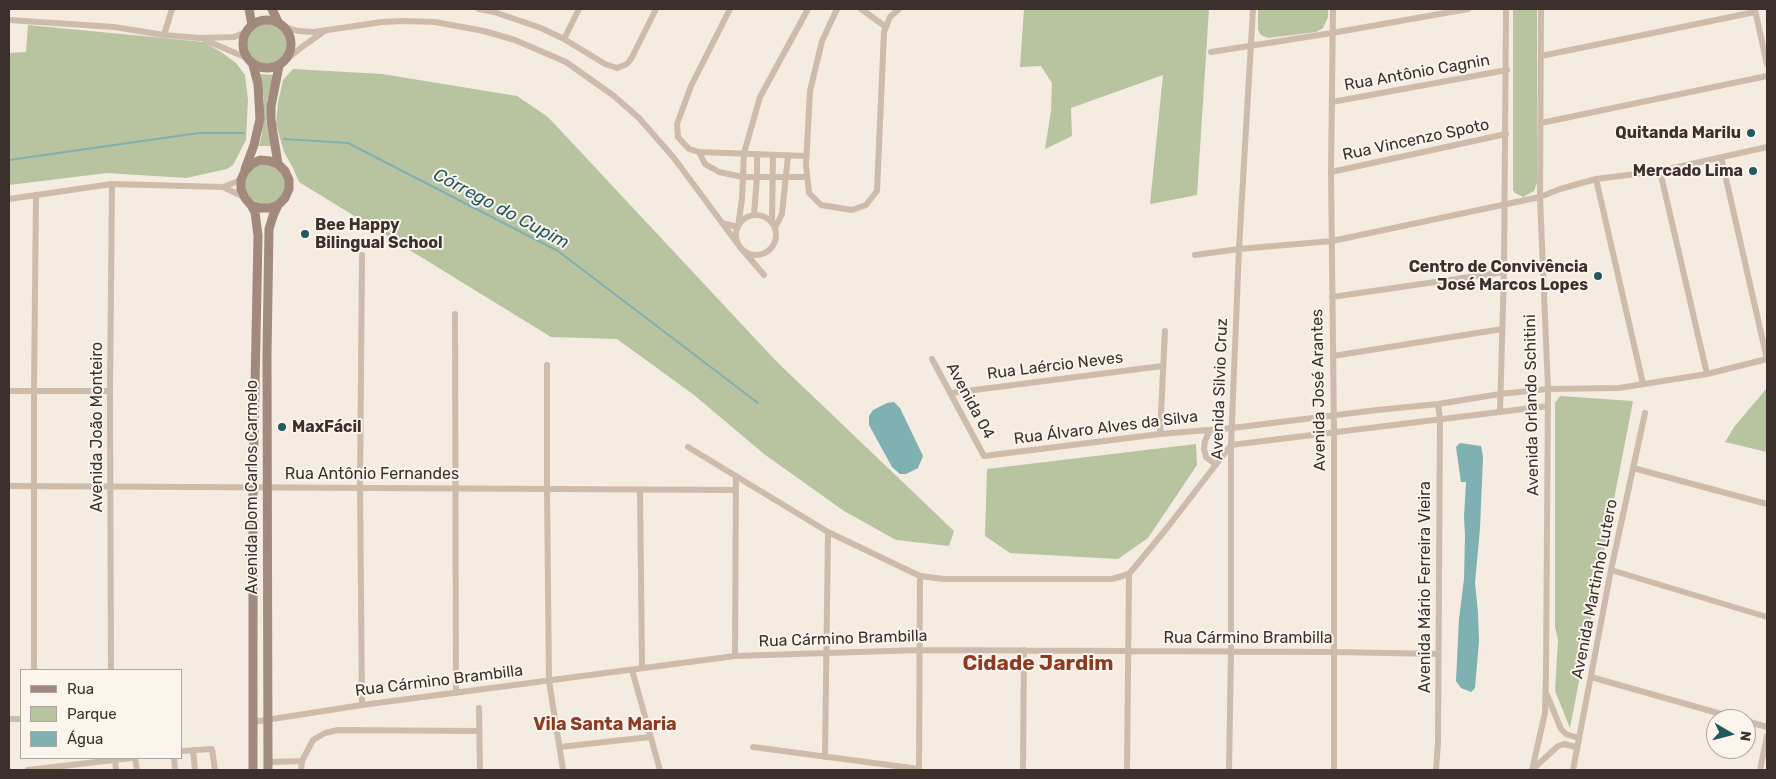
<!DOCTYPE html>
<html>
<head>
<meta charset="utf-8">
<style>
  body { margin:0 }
  #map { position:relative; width:1776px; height:779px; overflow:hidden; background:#f4ebe1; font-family:Rubik,sans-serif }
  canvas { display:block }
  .frame { position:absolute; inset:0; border:10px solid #3b302b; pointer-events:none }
  .legend { position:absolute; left:20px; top:669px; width:162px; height:90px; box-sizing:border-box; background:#fbf5ee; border:1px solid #aea6a0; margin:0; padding:6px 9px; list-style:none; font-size:15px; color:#3b302b }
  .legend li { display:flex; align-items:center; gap:10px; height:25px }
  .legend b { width:25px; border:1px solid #aea6a0 }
  .north { position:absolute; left:1706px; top:709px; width:50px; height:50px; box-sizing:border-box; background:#fbf5ee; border:1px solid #aea6a0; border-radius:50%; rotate:98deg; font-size:14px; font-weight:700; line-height:20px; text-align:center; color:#3b302b }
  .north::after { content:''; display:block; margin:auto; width:18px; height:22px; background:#1f5a5e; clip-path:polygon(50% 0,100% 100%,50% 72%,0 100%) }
</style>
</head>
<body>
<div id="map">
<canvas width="1776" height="779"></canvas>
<div class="frame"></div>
<ul class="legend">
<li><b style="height:6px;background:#a18a7d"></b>Rua</li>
<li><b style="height:14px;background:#b8c4a0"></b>Parque</li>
<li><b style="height:14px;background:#7fb0b2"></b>Água</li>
</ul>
<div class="north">N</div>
</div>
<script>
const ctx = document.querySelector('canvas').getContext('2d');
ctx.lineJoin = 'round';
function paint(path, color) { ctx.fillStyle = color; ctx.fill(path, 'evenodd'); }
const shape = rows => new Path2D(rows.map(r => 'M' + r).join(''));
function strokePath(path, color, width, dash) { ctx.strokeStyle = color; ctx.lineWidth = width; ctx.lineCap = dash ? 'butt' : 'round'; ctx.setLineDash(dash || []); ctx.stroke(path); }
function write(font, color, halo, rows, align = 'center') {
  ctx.font = font + ' Rubik,sans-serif'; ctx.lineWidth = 4; ctx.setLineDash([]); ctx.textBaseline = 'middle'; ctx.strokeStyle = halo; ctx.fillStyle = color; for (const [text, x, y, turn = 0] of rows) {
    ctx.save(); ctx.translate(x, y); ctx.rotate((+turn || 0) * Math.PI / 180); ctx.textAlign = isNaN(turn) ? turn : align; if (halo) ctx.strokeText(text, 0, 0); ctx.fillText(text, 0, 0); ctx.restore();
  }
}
paint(shape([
  [1024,9,1209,9,1197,195,1150,204,1163,75,1071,108,1072,136,1045,149,1051,111,1052,83,1041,66,1020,67],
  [1258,9,1328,9,1328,17,1323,28,1316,32,1268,38,1261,35,1258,30],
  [1513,9,1537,9,1537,183,1534,191,1523,197,1515,193,1513,190],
  '246 45a21 21 0 1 1 42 0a21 21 0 1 1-42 0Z',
  [28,25,204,42,221,52,236,63,245,75,248,100,246,140,233,165,227,169,186,178,107,173,9,185,9,53,26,52],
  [293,69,382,74,517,96,548,117,777,362,954,531,949,546,896,540,844,511,764,454,694,395,617,339,551,337,299,182,293,168,284,152,276,124,278,102,283,80],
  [259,74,274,75,267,100,266,121,272,146,259,146,262,134,264,98],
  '245 184a20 20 0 1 1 40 0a20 20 0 1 1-40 0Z',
  [1767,388,1767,452,1725,442,1734,427],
  [1560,396,1633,401,1570,728,1555,691,1558,640,1555,627,1555,403],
  [1196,444,1197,465,1148,538,1118,559,1010,553,985,536,987,469]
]), '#b8c4a0');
paint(shape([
  [894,402,900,408,923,456,918,468,906,474,900,474,892,467,869,425,869,416,873,410,887,403],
  [1460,443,1481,446,1483,457,1480,528,1475,583,1478,612,1479,641,1475,688,1471,692,1461,688,1456,681,1459,619,1464,579,1465,535,1464,517,1466,482,1461,482,1456,447]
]), '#7fb0b2');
strokePath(shape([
  [284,139,348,143,558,251,758,403],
  [9,160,199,133,244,133]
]), '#7fb0b2', 2);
strokePath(shape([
  [479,9,494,12,541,28,564,39,605,64,617,68,627,64,631,59,656,9],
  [730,9,691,86,677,124,678,137,689,149,699,152,806,156],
  [837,9,822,41,810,91,806,165,809,193,821,205,852,210,866,205,877,191,884,32,890,17,899,9],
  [861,9,886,27],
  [1333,9,1331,172,1334,431,1334,770],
  [1755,10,1767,64],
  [9,20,114,27,164,35,199,38,234,37,246,32],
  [285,27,298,31,314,32,382,22,404,21,435,22,484,31,515,40,566,62,614,96,639,118,674,158,740,247,764,275],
  [164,35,172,9],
  [564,39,579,9],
  [205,40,247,58],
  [1211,52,1332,33,1468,9],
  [1541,56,1755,12],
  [286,60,302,47,323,32],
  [1332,102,1507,70],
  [1541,123,1767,76],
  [699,152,705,164,719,172,743,177,757,177,754,215],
  [757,154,757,177,807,177],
  [1721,157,1767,359],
  [1660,171,1707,374],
  [1331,172,1506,134],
  [1596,179,1643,384],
  [223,187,241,180],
  [9,199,112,184,223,187,244,197],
  '736 235a20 20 0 1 1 40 0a20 20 0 1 1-40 0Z',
  [772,222,773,155],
  [722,223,738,227,742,199,744,153,760,97,808,9],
  [775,228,782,214,788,156],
  [362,255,360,487,362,705],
  [1195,255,1239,249,1332,241,1540,197,1560,189,1596,179,1660,171,1767,147],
  [1332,297,1504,272],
  [455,314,456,693],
  [1333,356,1502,329],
  [932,359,984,456,1160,434,1232,428,1377,410,1438,404,1500,394,1548,389,1619,388,1707,374,1767,359],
  [547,365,547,489,549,681,563,770],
  [9,391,110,391],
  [951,393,1162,366],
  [1500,411,1504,272,1506,9],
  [1210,430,1205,441,1204,449,1206,457,1216,465],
  [1160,434,1165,331],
  [688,447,828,532,920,576,944,579,1112,579,1129,574,1167,528,1231,445,1548,406],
  [1633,468,1767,504],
  [9,486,736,490],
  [640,490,642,668],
  [1611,570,1767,617],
  [735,656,736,476],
  [34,670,34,391,36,195],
  [111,670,110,391,112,184],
  [632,670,660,770],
  [1591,677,1739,719],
  [1547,695,1561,729,1566,734,1578,738],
  [479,708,480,770],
  [9,719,21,719],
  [1746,721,1767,727],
  [253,722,362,705,735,656,920,650,1334,652,1438,654],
  [560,747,650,737],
  [753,747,919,769],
  [193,750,195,770],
  [181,751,212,749,215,770],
  [825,757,828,532],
  [135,758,137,770],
  [174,758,175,770],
  [115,759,116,770],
  [268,762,302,761],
  [1533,769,1558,746,1564,744,1576,747],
  [28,770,131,758],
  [301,770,302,761,313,740,325,733,338,730,479,731],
  [919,770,920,576],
  [1023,770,1024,650],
  [1127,770,1129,574],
  [1229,770,1231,652,1231,445,1239,249,1253,9],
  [1436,770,1438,742,1440,419,1438,404],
  [1532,770,1545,713,1546,672,1548,389,1540,197,1541,9],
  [1573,770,1611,570,1645,413],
  [1760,770,1767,736]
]), '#cdbbac', 6);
strokePath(shape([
  [249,9,252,25],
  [272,9,278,22],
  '243 44a24 24 0 1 1 48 0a24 24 0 1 1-48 0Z',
  [278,164,271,120,271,106,279,66],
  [245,169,254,145,260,119,258,84,253,65],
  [251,205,255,212,258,236,253,487,253,770],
  [268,770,267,354,269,229,273,216,278,205,285,198,289,189,289,180,285,171,278,164,270,161,260,160,252,164,245,171,241,180,241,189,245,198,251,205,260,208,270,208,278,205]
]), '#a18a7d', 9);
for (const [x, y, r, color] of [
  [1751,133,5,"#1f5a5e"],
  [1753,171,5,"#1f5a5e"],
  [305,234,5,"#1f5a5e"],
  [1598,276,5,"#1f5a5e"],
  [282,427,5,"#1f5a5e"]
]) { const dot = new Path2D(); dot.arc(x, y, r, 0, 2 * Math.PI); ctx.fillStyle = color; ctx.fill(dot); strokePath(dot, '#fbf5ee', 2); }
write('16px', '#3b302b', '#fbf5ee', [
  ["Rua Antônio Cagnin",1417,73,-10],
  ["Rua Vincenzo Spoto",1416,140,-12],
  ["Rua Laércio Neves",1055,366,-7],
  ["Avenida Silvio Cruz",1220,389,-88],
  ["Avenida José Arantes",1319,390,-91],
  ["Avenida 04",970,401,62],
  ["Avenida Orlando Schitini",1532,405,-91],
  ["Avenida João Monteiro",97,427,-90],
  ["Rua Álvaro Alves da Silva",1106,428,-7],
  ["Rua Antônio Fernandes",372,474],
  ["Avenida Dom Carlos Carmelo",252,487,-90],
  ["Avenida Mário Ferreira Vieira",1425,587,-90],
  ["Avenida Martinho Lutero",1595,589,-79],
  ["Rua Cármino Brambilla",1248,638],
  ["Rua Cármino Brambilla",843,639,-2],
  ["Rua Cármino Brambilla",439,681,-7]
]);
write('bold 16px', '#3b302b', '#fbf5ee', [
  ["Quitanda Marilu",1741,133],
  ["Mercado Lima",1743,171],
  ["Bee Happy",315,225,"left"],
  ["Bilingual School",315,243,"left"],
  ["Centro de Convivência",1588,267],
  ["José Marcos Lopes",1588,285],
  ["MaxFácil",292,427,"left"]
], 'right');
write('italic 18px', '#1f5a5e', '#fbf5ee', [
  ["Córrego do Cupim",501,209,28]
]);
write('bold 18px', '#8c3b22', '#fbf5ee', [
  ["Vila Santa Maria",605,725]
]);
write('bold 21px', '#8c3b22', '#fbf5ee', [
  ["Cidade Jardim",1038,664]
]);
</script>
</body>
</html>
